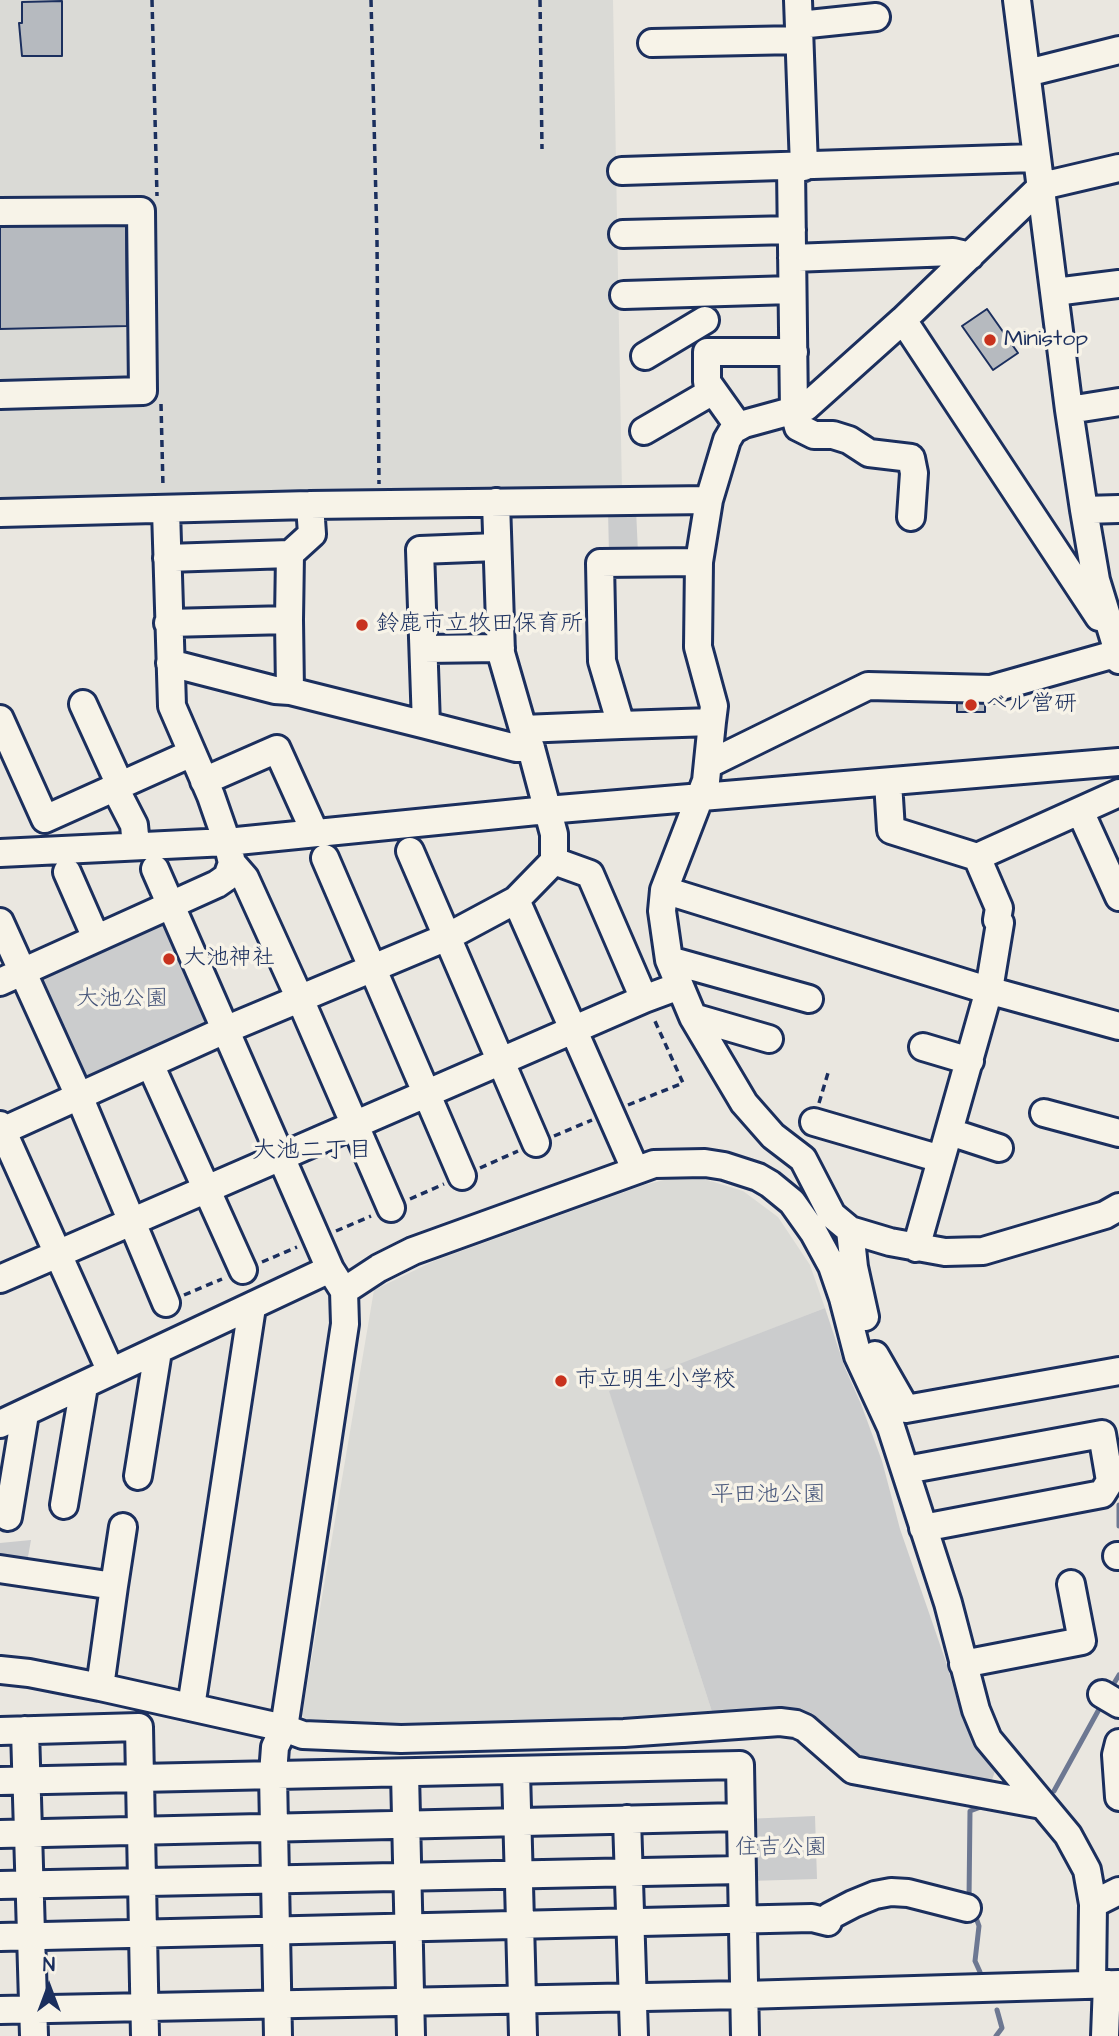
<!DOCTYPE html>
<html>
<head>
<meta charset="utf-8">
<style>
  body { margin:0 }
  #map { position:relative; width:1119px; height:2036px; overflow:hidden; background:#eae7e0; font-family:"Architects Daughter",sans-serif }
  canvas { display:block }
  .north { position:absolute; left:14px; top:1952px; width:70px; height:70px; -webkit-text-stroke:5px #f7f3e8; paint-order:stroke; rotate:0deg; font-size:19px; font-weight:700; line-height:28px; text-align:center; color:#1b2f5e }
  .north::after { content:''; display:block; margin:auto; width:24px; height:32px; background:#1b2f5e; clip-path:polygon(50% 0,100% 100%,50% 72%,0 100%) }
</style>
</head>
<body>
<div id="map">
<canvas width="1119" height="2036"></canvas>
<div class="north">N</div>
</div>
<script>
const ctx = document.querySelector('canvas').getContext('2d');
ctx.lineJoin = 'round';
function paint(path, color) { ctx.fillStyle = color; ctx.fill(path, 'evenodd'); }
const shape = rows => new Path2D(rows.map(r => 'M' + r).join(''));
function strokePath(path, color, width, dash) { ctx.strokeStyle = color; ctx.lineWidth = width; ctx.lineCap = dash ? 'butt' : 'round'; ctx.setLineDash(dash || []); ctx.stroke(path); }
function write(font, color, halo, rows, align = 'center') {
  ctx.font = font + ' "Architects Daughter","Klee One",sans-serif'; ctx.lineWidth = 7; ctx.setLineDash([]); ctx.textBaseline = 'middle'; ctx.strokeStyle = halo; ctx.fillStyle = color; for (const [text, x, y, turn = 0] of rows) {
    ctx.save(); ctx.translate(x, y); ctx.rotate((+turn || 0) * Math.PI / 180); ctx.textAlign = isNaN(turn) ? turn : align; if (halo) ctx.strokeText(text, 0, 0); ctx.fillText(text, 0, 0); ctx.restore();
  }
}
paint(shape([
  [0,0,613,0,622,492,0,504],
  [676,1177,704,1179,743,1191,778,1217,810,1265,825,1308,610,1392,713,1715,611,1722,401,1726,310,1725,302,1715,374,1290,434,1261,644,1185]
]), '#dadad6');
paint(shape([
  [636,509,638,553,609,554,608,510],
  [165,912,218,1026,85,1084,32,973],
  [825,1308,845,1368,861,1404,882,1461,900,1529,946,1662,963,1720,978,1749,995,1771,991,1783,861,1759,850,1755,800,1711,780,1708,713,1715,609,1391],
  [31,1540,26,1568,0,1564,0,1543],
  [815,1816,817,1879,748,1881,745,1819]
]), '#cbcccd');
strokePath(shape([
  [1119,1505,1119,1526],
  [1110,1690,1119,1675],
  [1054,1791,1103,1702],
  [969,1900,970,1811,986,1805],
  [974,1912,979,1926,975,1961,980,1972],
  [996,2036,1002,2028,997,2010]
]), '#6d7892', 5);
const building = shape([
  [62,1,62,56,22,56,19,23,22,23,22,2,62,1],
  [126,224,127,326,0,329,0,226,126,224],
  [987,309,1018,353,993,370,962,326,987,309],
  [957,699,985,699,985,712,957,712,957,699]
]);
paint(building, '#b6babf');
strokePath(building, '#1b2f5e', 2);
const minor = shape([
  [798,0,804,167],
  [1017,0,1069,410,1084,510,1096,580,1115,642,1115,654,1119,660],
  [799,25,876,17],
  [652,43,799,40],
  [1027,73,1119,50],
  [791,167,794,411,798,427,814,435,833,435,849,440,869,453,911,458,914,473,911,517],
  [622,171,1036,158],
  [0,212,141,211,143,391,0,395],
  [623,234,792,230],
  [792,258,953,252,970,256],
  [1055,292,1119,284],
  [624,295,792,290],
  [903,320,1099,617],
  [645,356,705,320],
  [1069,410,1119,402],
  [739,427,707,382,707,352,794,352],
  [644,431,713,391],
  [1084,510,1119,509],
  [0,513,310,505,709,500,727,440,733,430,744,424,806,407,903,320,1042,186,1119,168],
  [167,558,290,554,312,534,310,505],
  [699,562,698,647,714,706,712,722],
  [168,623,289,620,290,554],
  [424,649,501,648],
  [170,663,275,690,290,691,289,620],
  [290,691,426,725,420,550,497,547],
  [83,704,120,785],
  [0,719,45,819,192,753],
  [426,725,516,748,531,748],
  [621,725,712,722,706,781,664,890,662,911,669,960,693,1017,744,1103,773,1136,803,1159,832,1215,850,1230,890,1242,945,1252,983,1251,1105,1215,1119,1207],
  [523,729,621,725,602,661,600,563,699,562,709,500],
  [709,764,868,686,991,689,1115,654],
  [204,781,277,749,315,833],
  [888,782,891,830,977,857,999,908,997,920,1000,923,989,990,916,1248],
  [115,788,134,825,136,846],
  [1080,811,1119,897],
  [410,851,536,1143],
  [0,853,227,842,547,810,1119,762],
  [977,857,1119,793],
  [325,858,462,1176],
  [554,861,590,874,644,999],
  [232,863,245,878,300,999,391,1208],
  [155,869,330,1269],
  [67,872,96,938],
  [664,890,984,989,1119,1026],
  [516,900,635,1169],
  [0,922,79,1096,166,1303],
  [669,960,809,999],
  [0,982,217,884,227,877,232,863,227,842,211,796,172,706,166,510],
  [693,1017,769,1039],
  [923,1047,970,1061],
  [150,1064,243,1270],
  [1044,1113,1119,1133],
  [814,1122,941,1159],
  [0,1125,111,1372],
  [0,1132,225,1030,447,937,516,900,554,861,554,834,531,748,523,729,501,653,496,502],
  [950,1132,999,1148],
  [850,1230,854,1267,865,1317],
  [0,1279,644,999,679,986],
  [344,1291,379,1268,413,1251,654,1164,705,1163,724,1166,758,1177,770,1184,792,1202,814,1233,832,1266,843,1298,858,1356,891,1427,948,1603,976,1710,988,1739,1068,1835,1087,1870,1093,1904,1092,1984],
  [875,1355,906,1409,1119,1371],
  [0,1424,330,1269,344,1291,345,1324,284,1728,275,1747,273,1774,278,2036],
  [906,1470,1102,1434,1110,1481,1102,1494,923,1528],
  [138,1476,158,1351],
  [64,1505,84,1386],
  [8,1517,25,1414],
  [1117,1556,1119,1556],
  [0,1569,114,1586,100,1687],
  [114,1586,123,1527],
  [963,1664,1082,1641,1071,1584],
  [0,1670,29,1673,100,1687,284,1728,303,1735,401,1739,624,1733,780,1722,796,1724,805,1728,853,1770,1042,1805],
  [1102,1694,1119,1704],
  [191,1707,252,1307],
  [25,1730,34,2036],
  [0,1731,139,1727,145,2036],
  [1119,1743,1116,1755,1119,1797],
  [516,1771,523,2036],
  [405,1773,411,2036],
  [0,1781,740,1765,745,2036],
  [627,1819,634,2036],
  [0,1834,740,1817],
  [0,1885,741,1870],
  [1093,1904,1119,1891],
  [0,1937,812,1918,828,1922,830,1916,853,1904,875,1895,891,1892,908,1893,967,1908],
  [0,2010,744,1995,1119,1984],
  [1105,2036,1107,1984]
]);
strokePath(minor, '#1b2f5e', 32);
strokePath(shape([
  [152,0,157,196],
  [371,0,377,241,379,484],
  [540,0,542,149],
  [161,404,163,487],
  [819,1103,828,1073],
  [628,1105,683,1083,654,1019],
  [554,1136,592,1120],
  [480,1168,518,1151],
  [410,1199,444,1184],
  [336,1231,371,1216],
  [262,1262,297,1247],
  [184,1295,222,1279]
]), '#1b2f5e', 3.5, [7, 5]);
strokePath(minor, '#f7f3e8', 26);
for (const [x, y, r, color] of [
  [990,340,7,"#c8321e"],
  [362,625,7,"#c8321e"],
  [971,705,7,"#c8321e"],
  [169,959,7,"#c8321e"],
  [561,1381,7,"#c8321e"]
]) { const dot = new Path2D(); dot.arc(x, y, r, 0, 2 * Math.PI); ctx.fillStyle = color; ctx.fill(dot); strokePath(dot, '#f7f3e8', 2.5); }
write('23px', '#1b2f5e', '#f7f3e8', [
  ["Ministop",1004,340],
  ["鈴鹿市立牧田保育所",376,625],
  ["べル営研",985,705],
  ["大池神社",183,959],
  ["市立明生小学校",575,1381]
], 'left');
write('23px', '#47567a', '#f7f3e8', [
  ["大池公園",122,1000],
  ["平田池公園",768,1496],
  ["住吉公園",781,1849]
]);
write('24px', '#1b2f5e', '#f7f3e8', [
  ["大池二丁目",312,1152]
]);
</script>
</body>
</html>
